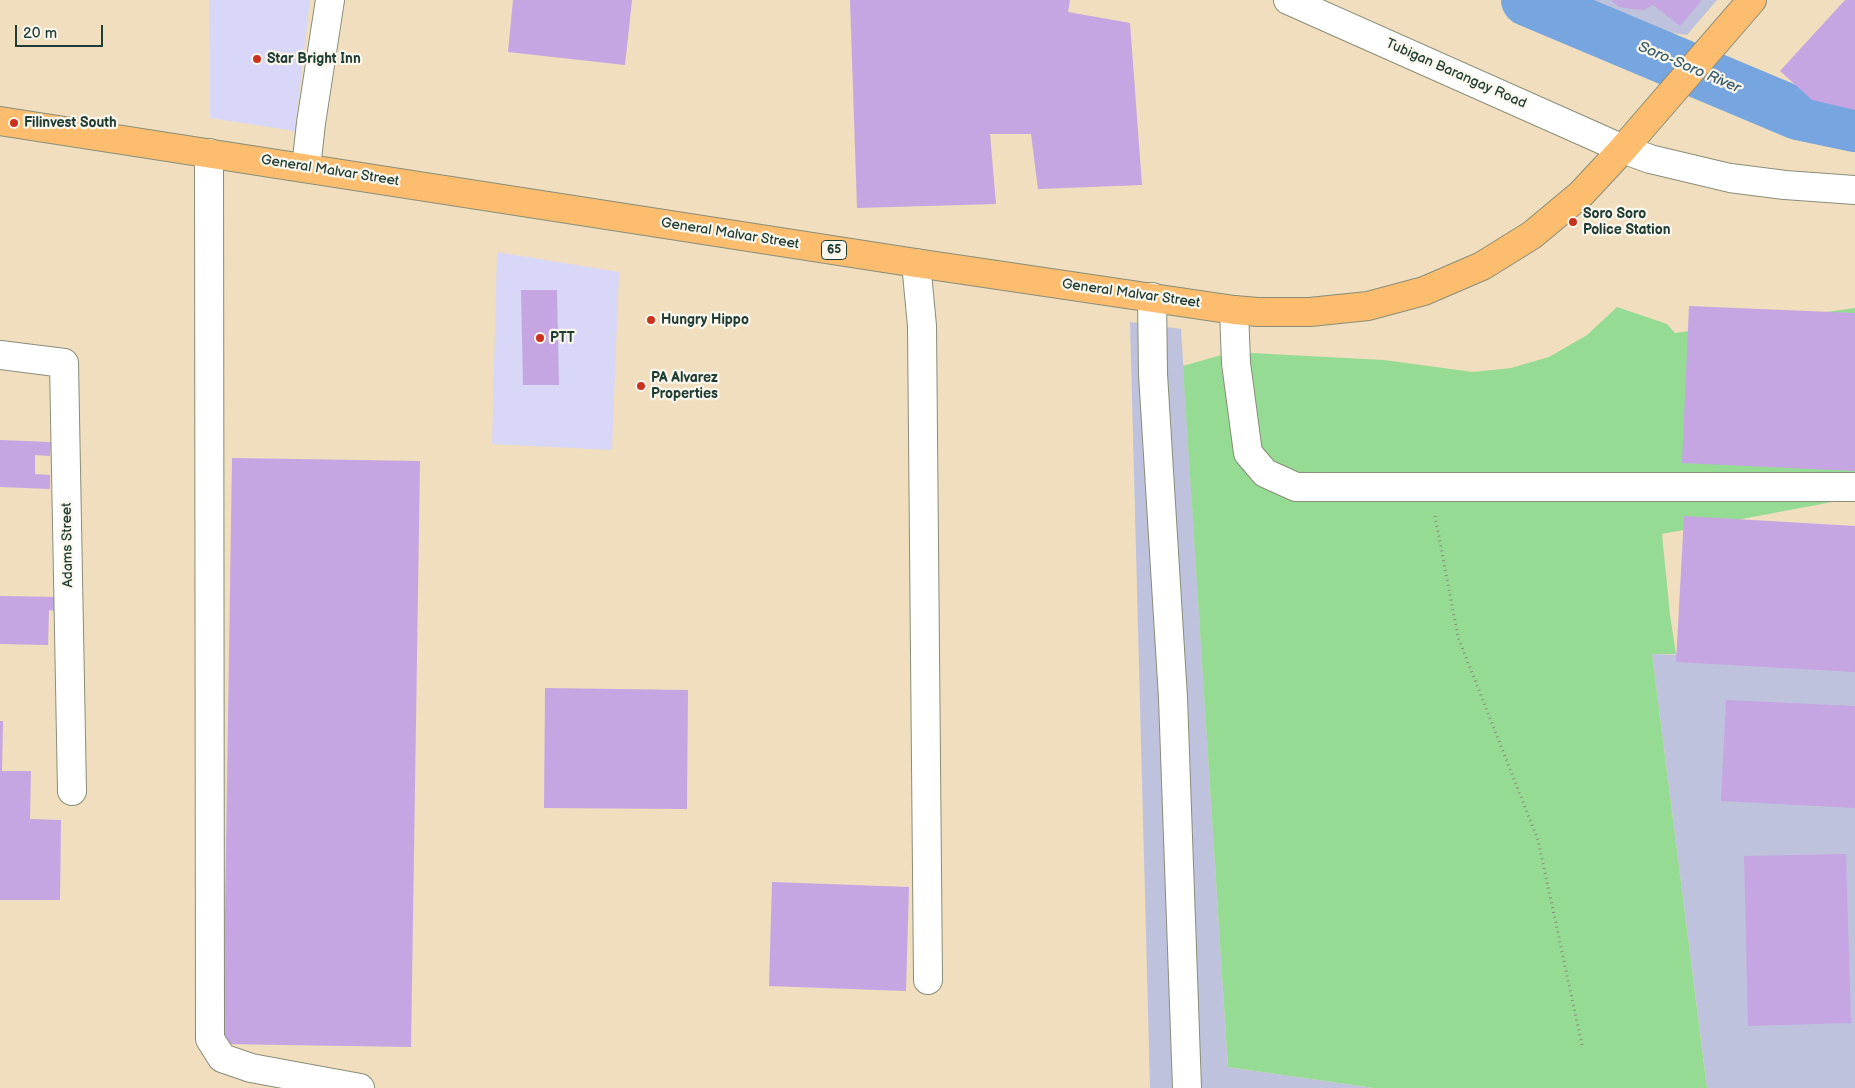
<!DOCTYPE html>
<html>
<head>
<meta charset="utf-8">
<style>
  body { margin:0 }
  #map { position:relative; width:1855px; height:1088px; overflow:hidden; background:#f0debe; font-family:"Balsamiq Sans",sans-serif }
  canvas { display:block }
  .scale { position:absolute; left:15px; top:25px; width:88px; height:22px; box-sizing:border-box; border:2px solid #1f3d34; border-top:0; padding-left:6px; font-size:15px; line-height:18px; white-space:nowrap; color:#1f3d34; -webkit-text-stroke:4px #fbf7ec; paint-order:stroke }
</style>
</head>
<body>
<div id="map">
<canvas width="1855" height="1088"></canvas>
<div class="scale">20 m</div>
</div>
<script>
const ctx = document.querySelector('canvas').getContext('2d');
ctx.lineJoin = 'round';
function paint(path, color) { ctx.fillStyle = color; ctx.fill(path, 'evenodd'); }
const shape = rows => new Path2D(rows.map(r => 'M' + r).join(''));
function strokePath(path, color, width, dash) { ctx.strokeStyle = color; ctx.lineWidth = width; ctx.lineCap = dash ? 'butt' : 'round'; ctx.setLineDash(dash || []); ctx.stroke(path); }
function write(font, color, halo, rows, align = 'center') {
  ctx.font = font + ' "Balsamiq Sans",sans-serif'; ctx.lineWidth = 4.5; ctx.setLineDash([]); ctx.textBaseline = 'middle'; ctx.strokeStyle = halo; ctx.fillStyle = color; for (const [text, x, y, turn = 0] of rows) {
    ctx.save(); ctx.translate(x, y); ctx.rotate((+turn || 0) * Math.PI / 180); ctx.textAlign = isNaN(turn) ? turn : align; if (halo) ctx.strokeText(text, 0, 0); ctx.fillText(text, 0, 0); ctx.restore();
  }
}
paint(shape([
  [209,0,310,0,295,131,210,118],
  [497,252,619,272,612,450,492,444]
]), '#d8d7f8');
paint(shape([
  [1566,0,1717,0,1687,35,1607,24],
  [1130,322,1181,329,1228,1067,1374,1088,1150,1088],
  [1652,654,1855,660,1855,1088,1707,1088]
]), '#bfc2dd');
paint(shape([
  [1617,307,1667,324,1675,333,1855,308,1855,495,1848,499,1662,534,1670,615,1676,654,1652,654,1707,1088,1374,1088,1228,1067,1183,366,1232,352,1384,360,1473,372,1511,368,1549,357,1587,335]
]), '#96db94');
strokePath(shape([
  [1527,0,1798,114,1855,126]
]), '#76a5df', 52);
paint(shape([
  [513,0,632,0,625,65,508,52],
  [850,0,1070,0,1068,12,1130,23,1142,185,1038,189,1031,134,990,134,996,204,857,208],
  [1611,0,1702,0,1680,26,1653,5,1644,10,1632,9,1619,7],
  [1845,0,1855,0,1855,110,1812,100,1780,71],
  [521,290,557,290,559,385,523,385],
  [1689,306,1855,313,1855,471,1682,463],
  [0,440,51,442,50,456,35,455,35,474,50,475,50,489,0,487],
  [232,458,420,461,411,1047,223,1044],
  [1684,516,1855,526,1855,672,1676,662],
  [0,596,59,597,58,611,49,610,48,645,0,644],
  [545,688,688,690,687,809,544,808],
  [1726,700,1855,706,1855,808,1721,801],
  [0,721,3,721,2,771,31,771,30,819,61,820,60,900,0,900],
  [1846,854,1851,1023,1748,1026,1744,856],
  [772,882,909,887,906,991,769,986]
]), '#c5a5e2');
const minor = shape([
  [1288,0,1623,149,1650,159,1730,178,1785,185,1855,190],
  [209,153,210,1039,222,1058,251,1068,360,1088],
  [306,168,311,123,330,0],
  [916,263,922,326,928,980],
  [1152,297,1153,374,1173,698,1187,1088],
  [1234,310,1236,363,1248,453,1265,473,1296,487,1855,487],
  [0,355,64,363,72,791]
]);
const highway = shape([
  [0,121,916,263,1234,310,1258,312,1310,312,1368,306,1424,291,1482,266,1532,235,1581,194,1623,149,1752,0]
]);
strokePath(minor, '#888e79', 30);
strokePath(highway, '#888e79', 30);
strokePath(shape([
  [1435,516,1458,637,1538,840,1582,1045]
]), '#888e79', 3, [1, 4]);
strokePath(minor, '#fff', 28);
strokePath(highway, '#fcbd6f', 28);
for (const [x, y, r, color] of [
  [257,59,5,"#c8321e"],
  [14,123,5,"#c8321e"],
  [1573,222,5,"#c8321e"],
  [651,320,5,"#c8321e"],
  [540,338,5,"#c8321e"],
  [641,386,5,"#c8321e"]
]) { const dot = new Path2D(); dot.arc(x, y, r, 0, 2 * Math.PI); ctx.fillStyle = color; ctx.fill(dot); strokePath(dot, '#fbf7ec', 2); }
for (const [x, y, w] of [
  [834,250,25]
]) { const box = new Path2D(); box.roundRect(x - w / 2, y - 9.5, w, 19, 4); ctx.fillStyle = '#fbf7ec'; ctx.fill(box); strokePath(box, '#1f3d34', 1); }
write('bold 12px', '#1f3d34', null, [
  ["65",834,250]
]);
write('bold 14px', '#1f3d34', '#fbf7ec', [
  ["Star Bright Inn",267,59],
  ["Filinvest South",24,123],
  ["Soro Soro",1583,214],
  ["Police Station",1583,230],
  ["Hungry Hippo",661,320],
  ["PTT",550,338],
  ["PA Alvarez",651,378],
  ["Properties",651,394]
], 'left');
write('14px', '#1f3d34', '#fbf7ec', [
  ["Tubigan Barangay Road",1456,74,24],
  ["General Malvar Street",330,171,9],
  ["General Malvar Street",730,234,9],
  ["General Malvar Street",1131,294,8],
  ["Adams Street",68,545,-91]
]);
write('italic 15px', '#395c67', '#fbf7ec', [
  ["Soro-Soro River",1689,68,23]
]);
</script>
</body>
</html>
